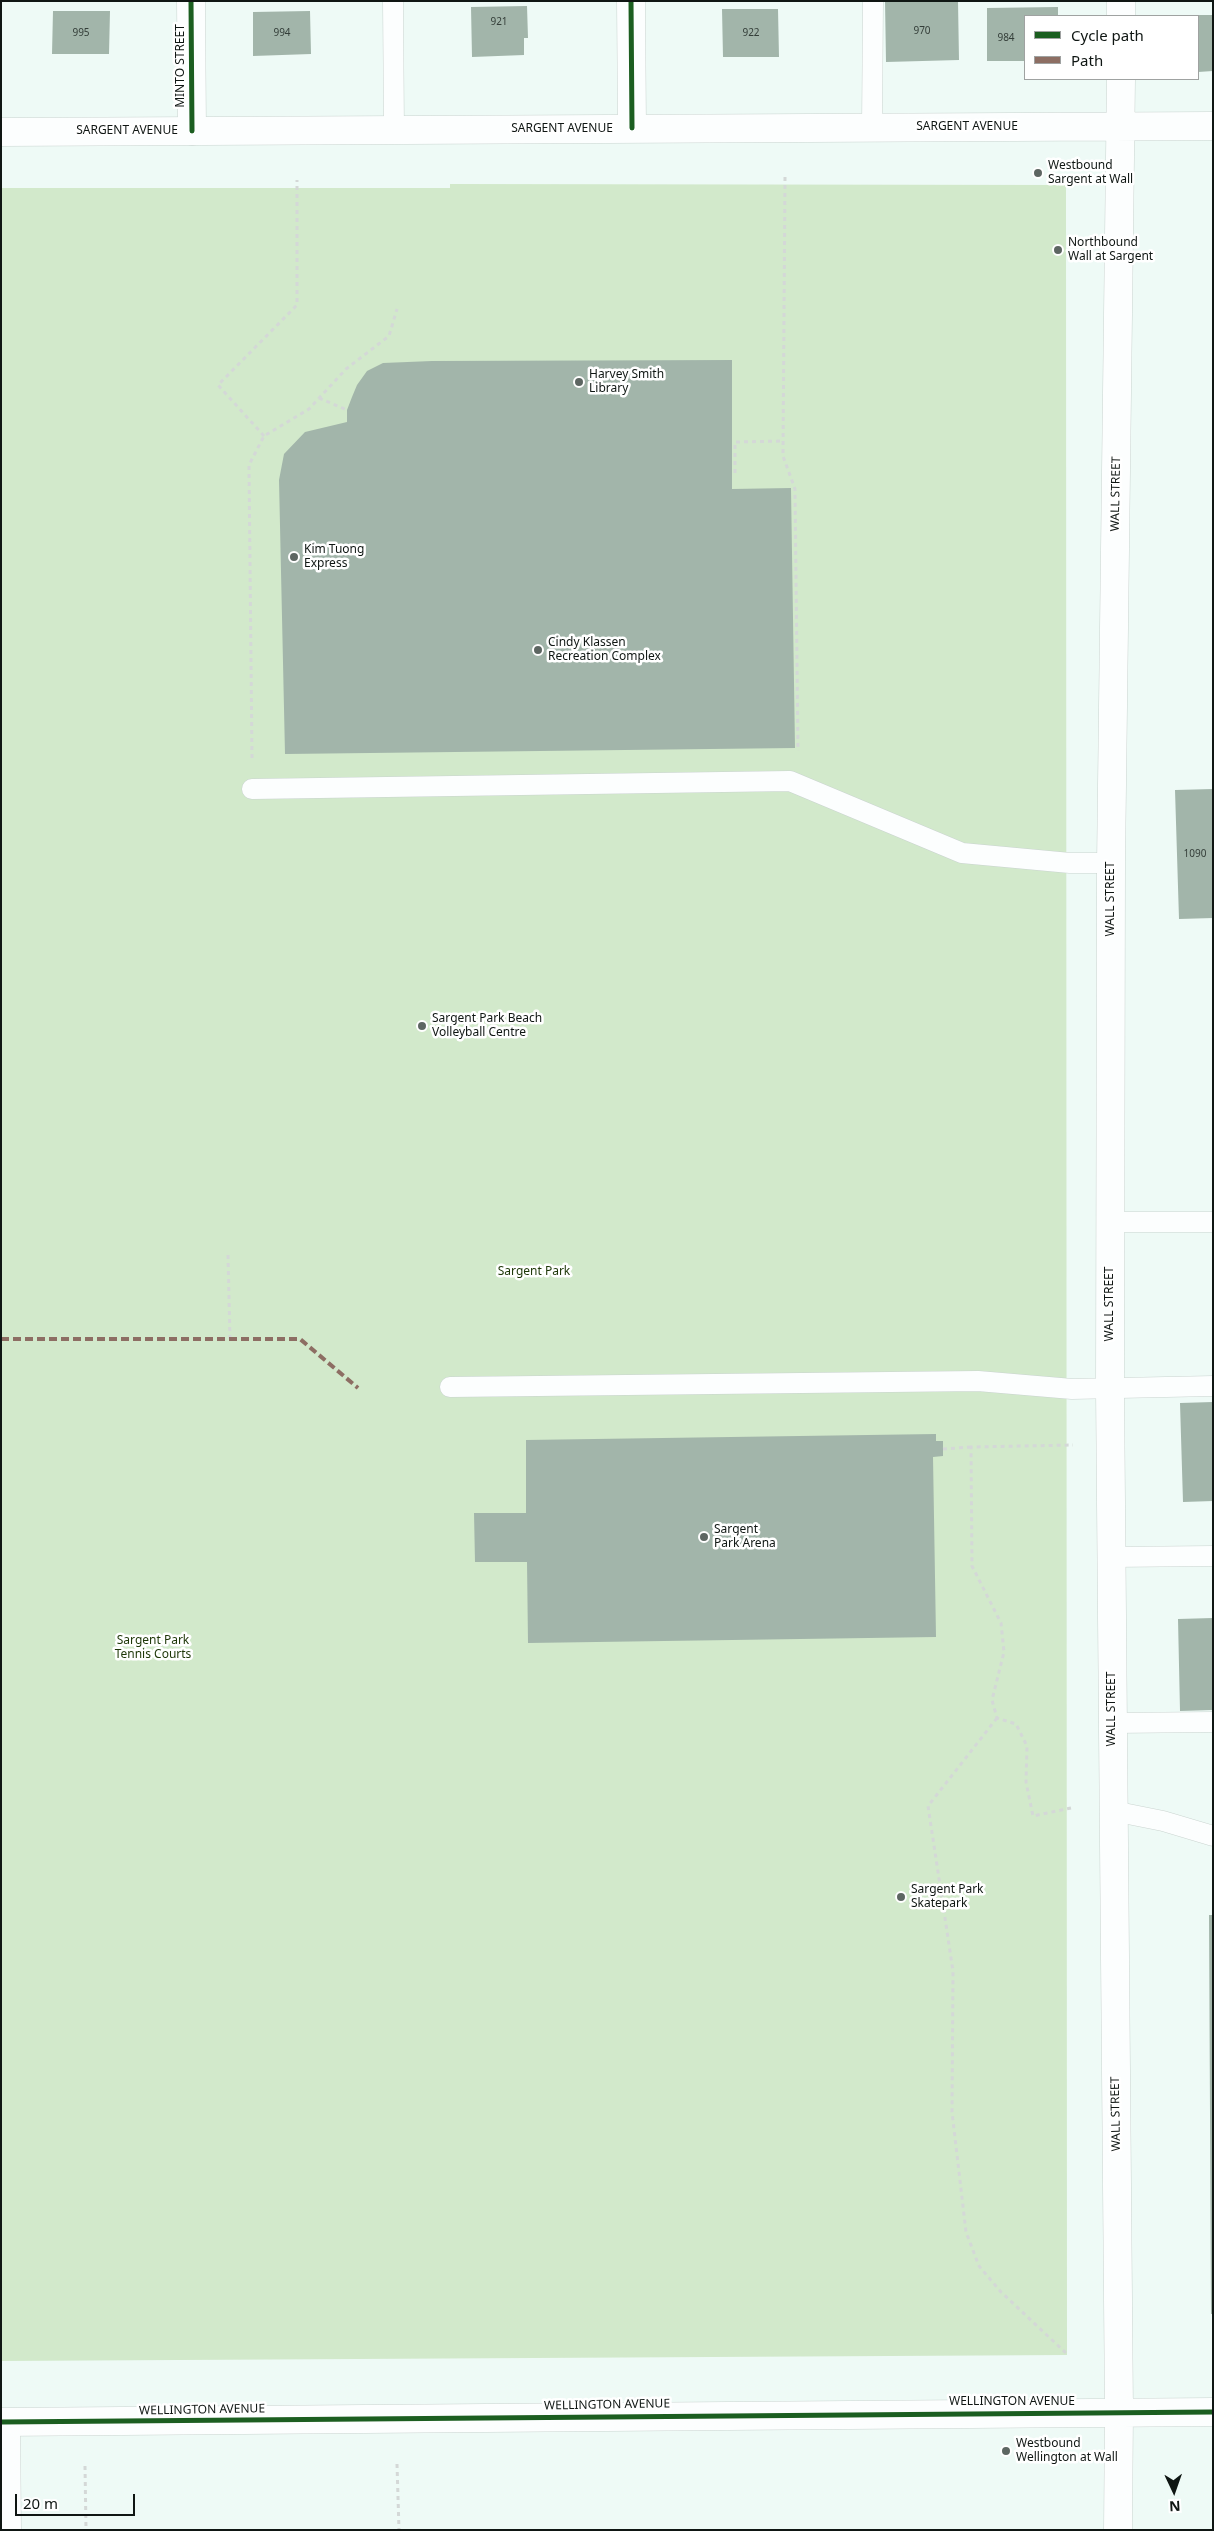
<!DOCTYPE html>
<html>
<head>
<meta charset="utf-8">
<style>
  body { margin:0 }
  #map { position:relative; width:1214px; height:2531px; overflow:hidden; background:#eefaf6; font-family:"Noto Sans",sans-serif }
  canvas { display:block }
  .frame { position:absolute; inset:0; border:2px solid #0f1613; pointer-events:none }
  .legend { position:absolute; left:1024px; top:15px; width:175px; height:65px; box-sizing:border-box; background:#fff; border:1px solid #9fa2a1; margin:0; padding:6px 9px; list-style:none; font-size:15px; color:#0f1613 }
  .legend li { display:flex; align-items:center; gap:10px; height:25px }
  .legend b { width:25px; border:1px solid #9fa2a1 }
  .north { position:absolute; left:1149px; top:2466px; width:50px; height:50px; -webkit-text-stroke:4px #fff; paint-order:stroke; rotate:177deg; font-size:14px; font-weight:700; line-height:20px; text-align:center; color:#0f1613 }
  .north::after { content:''; display:block; margin:auto; width:18px; height:22px; background:#0f1613; clip-path:polygon(50% 0,100% 100%,50% 72%,0 100%) }
  .scale { position:absolute; left:15px; top:2494px; width:120px; height:22px; box-sizing:border-box; border:2px solid #0f1613; border-top:0; padding-left:6px; font-size:15px; line-height:18px; white-space:nowrap; color:#0f1613; -webkit-text-stroke:4px #fff; paint-order:stroke }
</style>
</head>
<body>
<div id="map">
<canvas width="1214" height="2531"></canvas>
<div class="frame"></div>
<ul class="legend">
<li><b style="height:6px;background:#1b5e20"></b>Cycle path</li>
<li><b style="height:6px;background:#8d6e63"></b>Path</li>
</ul>
<div class="north">N</div>
<div class="scale">20 m</div>
</div>
<script>
const ctx = document.querySelector('canvas').getContext('2d');
ctx.lineJoin = 'round';
function paint(path, color) { ctx.fillStyle = color; ctx.fill(path, 'evenodd'); }
const shape = rows => new Path2D(rows.map(r => 'M' + r).join(''));
function strokePath(path, color, width, dash) { ctx.strokeStyle = color; ctx.lineWidth = width; ctx.lineCap = dash ? 'butt' : 'round'; ctx.setLineDash(dash || []); ctx.stroke(path); }
function write(font, color, halo, rows, align = 'center') {
  ctx.font = font + ' "Noto Sans",sans-serif'; ctx.lineWidth = 5; ctx.setLineDash([]); ctx.textBaseline = 'middle'; ctx.strokeStyle = halo; ctx.fillStyle = color; for (const [text, x, y, turn = 0] of rows) {
    ctx.save(); ctx.translate(x, y); ctx.rotate((+turn || 0) * Math.PI / 180); ctx.textAlign = isNaN(turn) ? turn : align; if (halo) ctx.strokeText(text, 0, 0); ctx.fillText(text, 0, 0); ctx.restore();
  }
}
paint(shape([
  [450,184,1066,185,1067,2355,1,2361,1,188,450,188]
]), '#d2e9cb');
paint(shape([
  [885,1,958,1,959,60,886,62],
  [527,6,528,38,524,38,524,55,472,57,471,7],
  [1058,7,1058,16,1025,16,1025,61,987,61,987,8],
  [722,9,778,9,779,57,723,57],
  [53,11,110,11,109,54,52,54],
  [310,11,311,54,253,56,253,12],
  [1198,15,1213,15,1213,71,1198,72],
  [732,360,732,489,791,488,795,748,285,754,279,480,284,454,305,432,347,422,347,410,352,397,357,385,367,371,383,363,432,361],
  [1213,789,1213,918,1179,919,1175,790],
  [1213,1402,1213,1501,1183,1502,1180,1403],
  [936,1434,936,1441,943,1441,943,1456,933,1457,936,1637,528,1643,527,1562,475,1562,474,1513,526,1513,526,1440],
  [1213,1618,1213,1710,1180,1711,1178,1619],
  [1209,1915,1213,1915,1213,2314,1211,2314]
]), '#a2b5aa');
const lane = shape([
  [393,1,394,131],
  [872,127,873,1],
  [252,789,790,781,962,853,1070,863,1111,863],
  [1110,1222,1213,1222],
  [450,1387,978,1381,1072,1389,1213,1386],
  [1111,1557,1213,1556],
  [1113,1723,1213,1722],
  [1113,1811,1163,1821,1213,1836],
  [10,2422,11,2530]
]);
const street = shape([
  [191,1,192,131],
  [631,1,632,128]
]);
const secondary = shape([
  [1121,1,1121,16],
  [1,132,1213,126],
  [1,2422,1213,2412],
  [1118,2530,1119,2412,1110,1389,1111,863,1121,79]
]);
strokePath(lane, '#cad4d0', 21);
strokePath(street, '#cad4d0', 29);
strokePath(secondary, '#cad4d0', 29);
strokePath(shape([
  [785,177,783,456,795,489,798,751],
  [319,398,347,410],
  [264,436,218,385,297,305,297,180],
  [735,473,735,442,783,441],
  [252,758,249,465,264,436,309,409,346,369,389,336,397,309],
  [228,1255,230,1339],
  [943,1449,971,1447],
  [997,1718,928,1806,953,1971,952,2112,966,2232,979,2266,1001,2292,1067,2354],
  [1071,1808,1033,1816,1026,1782,1027,1746,1016,1724,997,1718,992,1700,1004,1652,1001,1623,972,1566,971,1447,1073,1445],
  [397,2464,399,2530],
  [85,2466,86,2530]
]), '#d4d8d7', 3, [4, 4]);
strokePath(lane, '#fcfefe', 20);
strokePath(street, '#fcfefe', 28);
strokePath(secondary, '#fcfefe', 28);
strokePath(shape([
  [1,1339,300,1339,358,1388]
]), '#8d6e63', 4, [8, 4]);
strokePath(shape([
  [191,1,192,131],
  [631,1,632,128],
  [1,2422,1213,2412]
]), '#1b5e20', 5);
for (const [x, y, r, color] of [
  [1038,173,5,"#5d6662"],
  [1058,250,5,"#5d6662"],
  [579,382,5,"#5d6662"],
  [294,557,5,"#5d6662"],
  [538,650,5,"#5d6662"],
  [422,1026,5,"#5d6662"],
  [704,1537,5,"#5d6662"],
  [901,1897,5,"#5d6662"],
  [1006,2451,5,"#5d6662"]
]) { const dot = new Path2D(); dot.arc(x, y, r, 0, 2 * Math.PI); ctx.fillStyle = color; ctx.fill(dot); strokePath(dot, '#fff', 2); }
write('10px', '#343e39', null, [
  ["921",499,22],
  ["970",922,31],
  ["995",81,33],
  ["994",282,33],
  ["922",751,33],
  ["984",1006,38],
  ["1090",1195,854]
]);
write('12px', '#0f1613', '#fff', [
  ["MINTO STREET",181,66,-90],
  ["SARGENT AVENUE",967,127],
  ["SARGENT AVENUE",562,129],
  ["SARGENT AVENUE",127,131],
  ["WALL STREET",1116,494,-89],
  ["WALL STREET",1111,899,-90],
  ["WALL STREET",1110,1304,-90],
  ["WALL STREET",1112,1709,-90],
  ["WALL STREET",1116,2114,-91],
  ["WELLINGTON AVENUE",1012,2402],
  ["WELLINGTON AVENUE",607,2405,-1],
  ["WELLINGTON AVENUE",202,2410,-1]
]);
write('12px', '#0f1613', '#fff', [
  ["Westbound",1048,166],
  ["Sargent at Wall",1048,180],
  ["Northbound",1068,243],
  ["Wall at Sargent",1068,257],
  ["Harvey Smith",589,375],
  ["Library",589,389],
  ["Kim Tuong",304,550],
  ["Express",304,564],
  ["Cindy Klassen",548,643],
  ["Recreation Complex",548,657],
  ["Sargent Park Beach",432,1019],
  ["Volleyball Centre",432,1033],
  ["Sargent",714,1530],
  ["Park Arena",714,1544],
  ["Sargent Park",911,1890],
  ["Skatepark",911,1904],
  ["Westbound",1016,2444],
  ["Wellington at Wall",1016,2458]
], 'left');
write('12px', '#1c3606', '#fff', [
  ["Sargent Park",534,1272],
  ["Sargent Park",153,1641],
  ["Tennis Courts",153,1655]
]);
</script>
</body>
</html>
